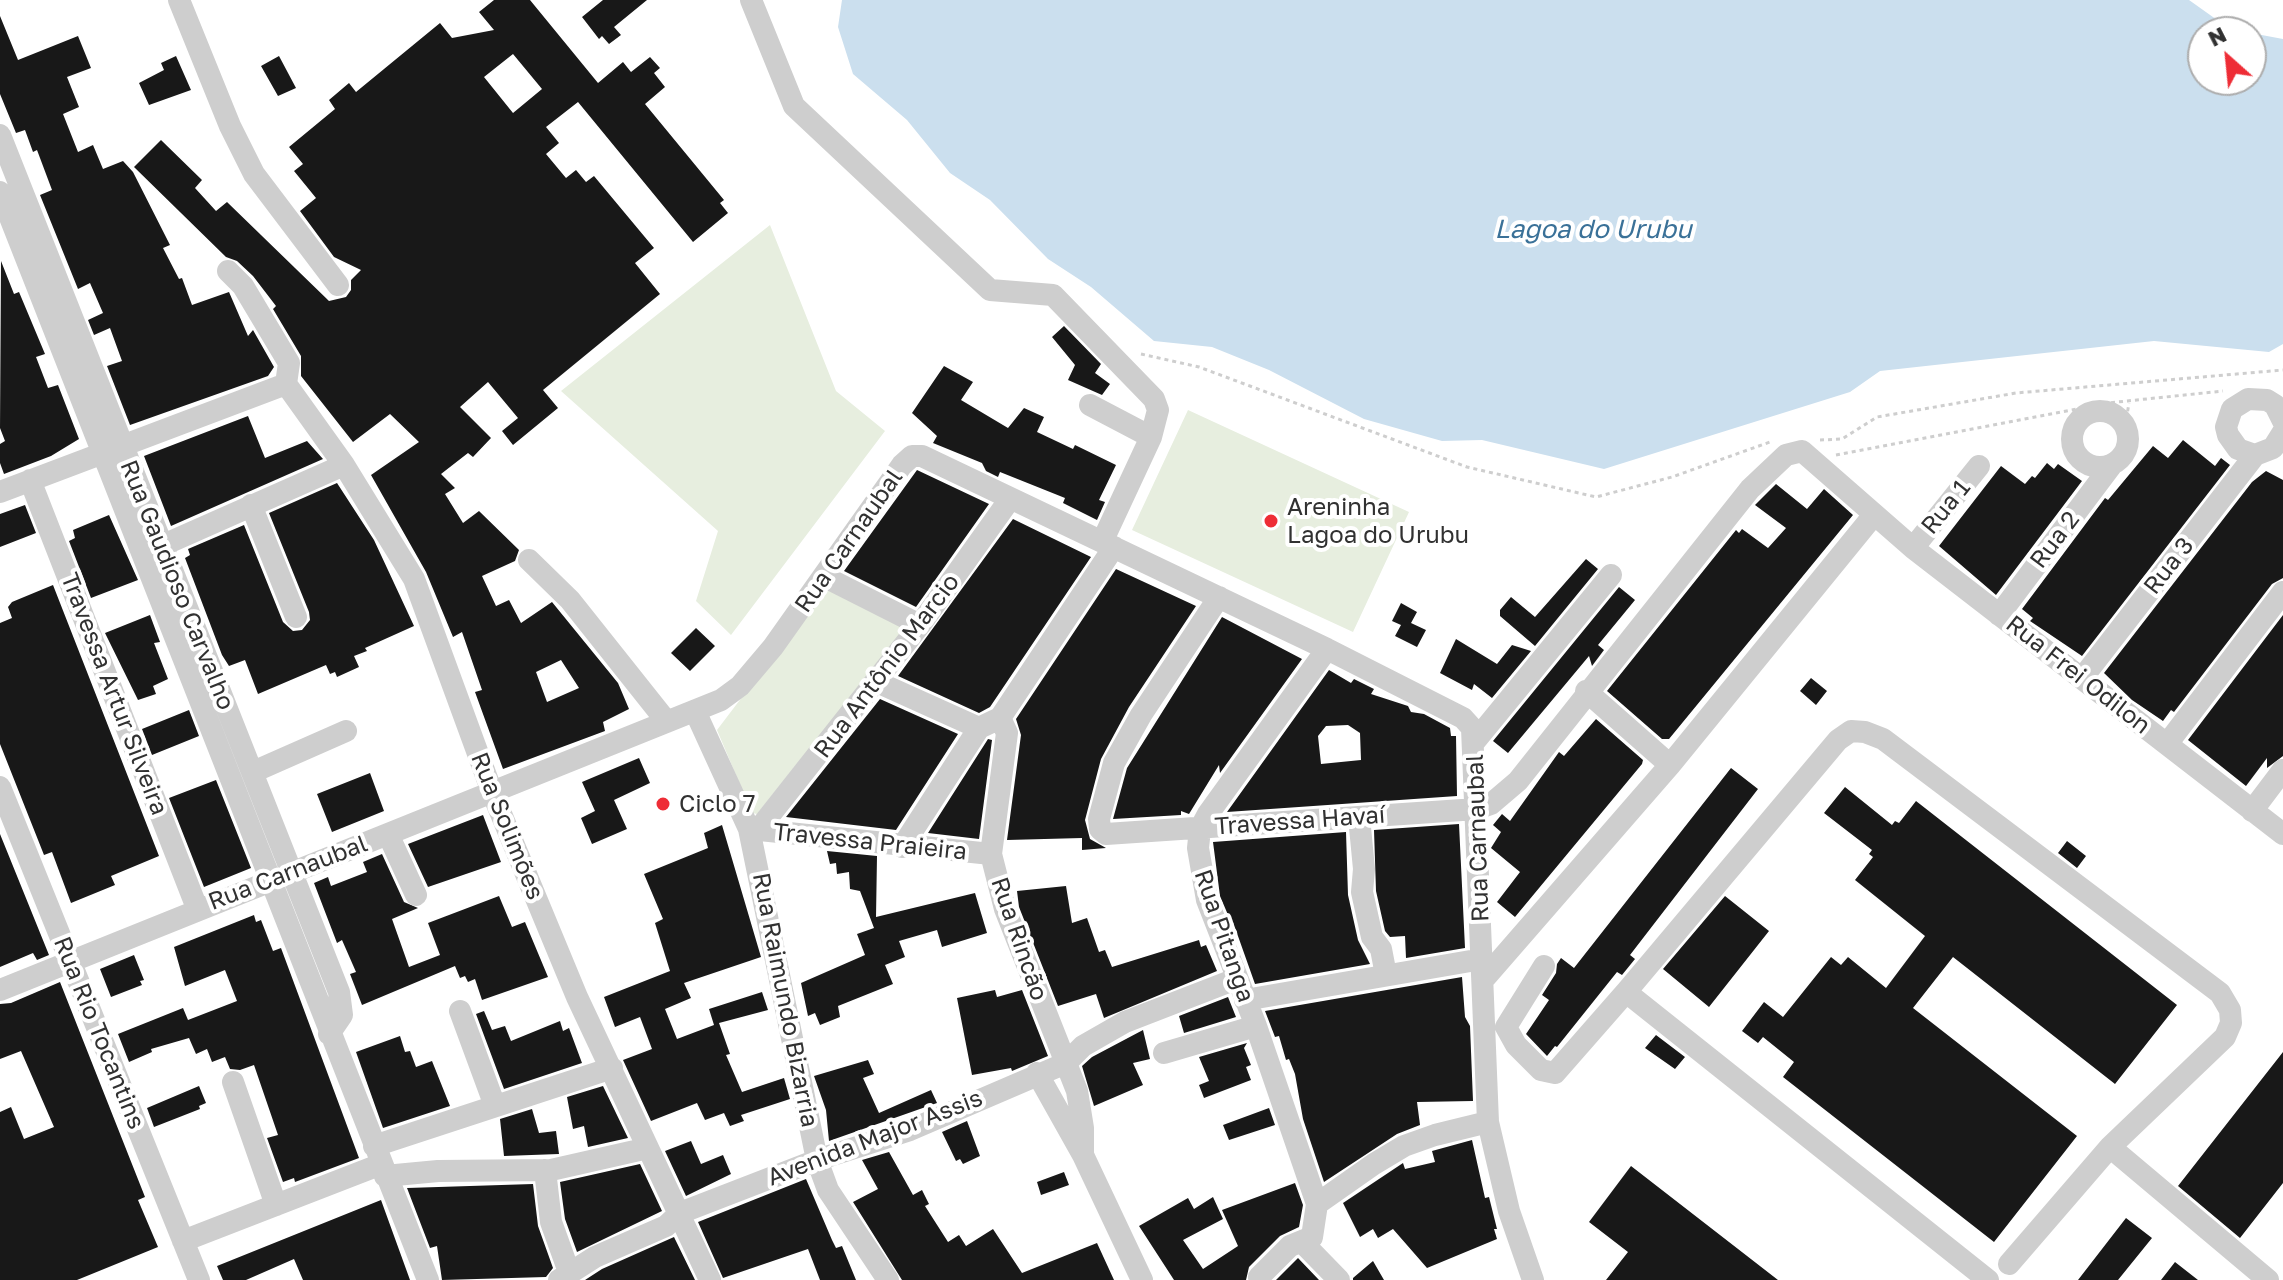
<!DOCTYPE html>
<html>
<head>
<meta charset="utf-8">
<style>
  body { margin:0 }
  #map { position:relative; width:2283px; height:1280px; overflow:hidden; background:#fff; font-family:"Golos Text",sans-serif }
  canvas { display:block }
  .north { position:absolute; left:2187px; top:16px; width:80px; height:80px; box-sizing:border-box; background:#fff; border:2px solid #adadad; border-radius:50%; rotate:333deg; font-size:22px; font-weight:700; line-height:32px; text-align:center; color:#313131 }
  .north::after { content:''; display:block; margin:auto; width:28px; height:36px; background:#ee2d36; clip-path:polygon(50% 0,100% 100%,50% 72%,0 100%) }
</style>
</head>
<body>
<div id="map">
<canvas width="2283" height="1280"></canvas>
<div class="north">N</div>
</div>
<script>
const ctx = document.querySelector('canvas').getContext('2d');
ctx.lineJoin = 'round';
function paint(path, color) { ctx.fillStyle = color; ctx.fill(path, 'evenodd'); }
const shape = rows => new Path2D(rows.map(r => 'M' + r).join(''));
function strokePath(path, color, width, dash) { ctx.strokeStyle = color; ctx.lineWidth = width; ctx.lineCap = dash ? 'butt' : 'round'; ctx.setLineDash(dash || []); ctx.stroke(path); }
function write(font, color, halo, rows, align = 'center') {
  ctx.font = font + ' "Golos Text",sans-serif'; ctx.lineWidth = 8; ctx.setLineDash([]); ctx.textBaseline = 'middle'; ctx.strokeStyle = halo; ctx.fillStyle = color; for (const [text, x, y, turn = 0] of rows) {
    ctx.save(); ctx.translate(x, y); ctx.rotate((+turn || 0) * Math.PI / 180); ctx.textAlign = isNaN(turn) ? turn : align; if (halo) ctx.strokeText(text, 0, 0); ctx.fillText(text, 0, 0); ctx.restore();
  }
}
paint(shape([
  [770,225,836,391,885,431,731,635,696,601,718,531,561,391],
  [1188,410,1409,512,1353,632,1132,530],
  [828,584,910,622,757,814,752,813,717,730]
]), '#e7eedf');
paint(shape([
  [842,0,2189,0,2234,32,2203,32,2203,80,2251,80,2251,33,2283,39,2283,344,2269,352,2154,341,1880,371,1850,392,1604,469,1482,440,1442,441,1364,419,1269,370,1212,347,1154,341,1091,287,1048,259,990,200,950,173,907,120,853,74,838,27]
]), '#cbdfee');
paint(shape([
  [494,0,530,0,598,83,623,62,631,72,650,57,660,68,654,73,665,87,645,104,724,200,720,203,728,213,693,242,578,102,546,127,559,143,546,154,566,178,576,170,586,182,594,176,654,248,635,263,660,294,543,390,558,408,513,445,502,431,518,418,488,382,460,407,491,438,473,457,468,453,441,474,455,488,445,494,463,523,479,511,519,550,515,561,482,576,496,606,509,600,521,623,552,602,618,683,629,709,603,722,605,731,503,769,475,692,482,690,462,632,453,637,426,572,371,475,419,442,390,414,353,442,301,376,301,356,273,309,276,306,253,276,237,261,226,257,134,167,161,140,202,180,195,188,216,211,227,202,329,301,346,297,351,290,351,280,361,270,334,257,300,211,316,198,294,171,303,164,289,147,335,109,329,100,349,83,356,92,440,23,452,38,494,30,479,12],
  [513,54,542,89,513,113,484,77],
  [561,660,579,688,547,702,536,672],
  [603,0,647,0,614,27,621,35,609,44,602,36,599,39,582,17],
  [0,16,18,60,78,36,91,68,67,77,79,107,63,114,78,152,93,145,103,169,123,161,133,172,170,245,163,248,179,279,182,278,192,305,229,292,248,336,253,330,274,367,268,376,130,425,107,366,122,361,110,328,94,335,88,320,103,313,90,283,78,289,40,195,52,190,37,150,33,152,25,130,16,133,0,94],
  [176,56,191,90,149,105,139,83,164,70,161,63],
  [279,56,296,88,278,96,261,66],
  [1,261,14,294,19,292,45,354,36,357,48,388,58,385,79,439,51,456,4,474,0,463,0,444,5,441,0,428],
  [1064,326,1101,364,1095,373,1110,384,1102,395,1068,380,1075,365,1052,337],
  [944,366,973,382,961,400,1008,428,1024,408,1044,417,1037,432,1073,449,1075,445,1116,465,1099,500,1105,502,1097,520,1063,503,1065,498,1000,472,998,477,986,471,982,463,933,443,937,436,912,413],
  [248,416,265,458,307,441,323,459,171,526,144,456],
  [2183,440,2215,466,2221,458,2230,465,2082,656,2030,621,2033,618,2022,609,2105,498,2108,500,2153,446,2168,458],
  [2047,463,2054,469,2058,464,2082,481,1996,595,1939,546,2001,466,2025,484,2032,476,2035,478],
  [917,470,989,504,916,607,844,571],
  [2266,471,2283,480,2283,578,2272,584,2174,712,2171,710,2163,721,2132,700,2104,673,2252,482],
  [337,483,374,540,414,626,365,648,367,651,354,656,359,667,337,677,335,672,330,674,326,665,258,694,245,660,229,666,222,655,185,558,190,555,188,549,244,525,283,622,293,631,302,630,310,620,309,612,269,513],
  [1776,484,1807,509,1824,489,1853,515,1669,739,1662,739,1607,691,1736,530,1739,533,1742,529,1768,548,1786,528,1755,505],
  [25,505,36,533,0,547,0,514],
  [109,515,138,580,91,598,69,541,75,538,73,530],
  [1013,519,1091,557,990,707,979,713,898,676],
  [1586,559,1598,569,1535,646,1500,616,1500,610,1511,597,1535,617],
  [1116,569,1196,606,1129,707,1101,759,1085,820,1090,839,1106,848,1082,850,1082,838,1007,840,1021,735,1016,719],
  [53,585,159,856,111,876,115,885,71,903,52,852,44,855,0,744,0,623,12,618,8,607,12,602],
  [1619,587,1635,600,1598,645,1604,650,1592,666,1589,656,1508,753,1493,741],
  [1401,603,1417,612,1411,623,1426,630,1417,647,1395,636,1401,625,1392,621],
  [150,615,160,642,154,643,168,679,153,686,156,694,138,700,105,633],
  [2283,615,2283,756,2267,768,2267,758,2246,786,2188,740],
  [1222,617,1302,659,1220,773,1219,765,1189,814,1181,811,1181,815,1113,819,1127,768],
  [696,628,715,646,690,671,671,653],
  [1456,639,1497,664,1512,645,1531,651,1492,698,1474,684,1472,690,1440,673],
  [1329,670,1351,683,1354,679,1374,689,1371,694,1408,706,1411,712,1424,714,1450,728,1451,736,1456,736,1457,796,1227,812],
  [1348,725,1360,733,1361,760,1321,764,1318,736,1326,726],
  [1811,678,1827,691,1816,705,1800,691],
  [880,699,958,734,896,830,786,817],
  [189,710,199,736,152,755,142,729],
  [1596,719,1643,760,1642,764,1515,917,1497,902,1520,872,1491,848,1501,832,1493,825,1502,814,1510,821,1559,752,1564,756],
  [988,739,992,740,979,839,928,833],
  [639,758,650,783,614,800,627,829,592,844,581,818,595,811,582,782],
  [1731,768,1758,789,1630,955,1635,959,1622,975,1617,972,1557,1047,1555,1046,1547,1056,1526,1034,1549,1000,1542,995,1556,973,1557,964,1561,958,1574,968],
  [370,773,384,811,332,832,317,794],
  [216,780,251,868,204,887,169,798],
  [1845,787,1892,825,1895,821,1899,823,1916,801,2177,1005,2115,1084,1953,957,1913,1008,2077,1136,1994,1242,1783,1077,1794,1062,1763,1037,1758,1043,1742,1031,1764,1002,1783,1017,1831,957,1841,965,1848,957,1886,988,1925,936,1855,880,1873,857,1869,854,1872,850,1824,813],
  [483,815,501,862,428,887,408,844],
  [1459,824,1465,948,1406,958,1405,936,1390,937,1385,931,1376,891,1374,830],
  [722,825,761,957,684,983,691,998,665,1009,677,1039,714,1025,709,1009,762,992,768,1010,719,1023,730,1054,726,1055,742,1092,784,1078,790,1099,741,1115,744,1121,730,1126,724,1113,705,1120,697,1103,651,1121,623,1060,652,1049,640,1017,615,1027,604,997,670,971,655,923,663,919,644,874,708,848,704,833],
  [1346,832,1348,895,1358,940,1370,964,1255,984,1233,922,1231,922,1220,896,1213,842],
  [0,834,49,955,37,960,33,953,0,967],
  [2067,841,2086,856,2077,868,2058,853],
  [827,851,877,856,876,917,975,893,987,933,942,947,937,930,899,941,905,957,885,965,893,984,838,1006,840,1017,820,1025,815,1013,808,1016,801,983,865,955,857,934,874,928,860,891,850,889,849,872,837,874,836,863,830,864],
  [382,854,404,902,418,908,392,919,409,967,440,955,428,923,499,896,512,927,525,922,548,977,482,1000,475,979,468,982,465,976,460,978,455,966,362,1005,350,974,356,972,342,940,337,943,314,883,328,877,331,886,367,872,363,862],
  [1066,886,1072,923,1087,918,1099,952,1105,950,1112,967,1199,940,1201,947,1206,945,1217,971,1104,1018,1096,994,1058,1006,1019,907,1017,891],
  [1725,896,1769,931,1709,1007,1663,969],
  [254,915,256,922,261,920,273,951,281,948,359,1158,295,1182,294,1178,283,1182,267,1138,278,1135,254,1065,240,1070,230,1069,225,1057,212,1062,207,1049,196,1054,189,1038,151,1049,152,1052,129,1062,118,1034,183,1008,188,1020,237,1001,225,970,185,986,174,947],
  [134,955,144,980,140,981,142,985,111,997,100,969],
  [1462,977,1465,1017,1470,1026,1473,1101,1417,1102,1420,1125,1397,1134,1324,1182,1303,1119,1295,1074,1289,1059,1286,1060,1279,1036,1275,1037,1265,1011],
  [60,982,145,1197,138,1200,158,1247,77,1280,0,1280,0,1112,11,1107,24,1139,54,1127,21,1051,0,1059,0,1004,11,1003],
  [995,990,997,997,1022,990,1048,1056,1012,1071,1011,1068,972,1075,957,998],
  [1228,997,1236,1017,1184,1033,1179,1016],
  [484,1011,492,1030,505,1026,511,1041,560,1021,563,1031,569,1028,582,1063,504,1089,476,1014],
  [1143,1030,1150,1059,1133,1063,1143,1085,1094,1106,1082,1066,1092,1057],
  [1656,1035,1685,1057,1675,1069,1645,1048],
  [400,1036,405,1052,410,1051,416,1067,432,1061,450,1106,383,1128,356,1052],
  [1247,1043,1244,1048,1251,1065,1246,1067,1251,1080,1204,1098,1199,1085,1209,1081,1199,1057],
  [2283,1052,2283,1183,2240,1238,2178,1186],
  [868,1060,874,1074,863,1078,879,1113,931,1090,937,1103,829,1141,826,1110,814,1076],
  [199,1086,206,1103,199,1106,200,1109,154,1127,147,1108],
  [603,1086,628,1138,588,1147,584,1126,573,1129,567,1097],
  [1269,1108,1275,1125,1229,1140,1223,1125],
  [532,1109,539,1133,556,1131,559,1154,504,1156,500,1119],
  [967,1121,980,1156,963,1164,960,1159,956,1161,942,1132],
  [1472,1140,1485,1198,1489,1197,1497,1229,1494,1229,1497,1239,1427,1268,1393,1229,1378,1238,1373,1229,1360,1237,1343,1203,1403,1163,1405,1169,1435,1162,1432,1151],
  [691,1141,701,1164,723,1155,731,1174,686,1196,665,1151],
  [889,1152,913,1195,922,1190,929,1204,925,1206,948,1242,959,1235,966,1246,993,1229,1022,1273,1097,1243,1114,1280,902,1280,853,1202,878,1189,862,1160],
  [640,1164,662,1211,577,1252,565,1219,560,1182],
  [1631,1166,1778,1280,1606,1280,1628,1252,1589,1222],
  [1064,1172,1069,1185,1041,1195,1037,1182],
  [806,1179,832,1240,836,1248,842,1246,856,1280,820,1280,808,1249,723,1278,698,1222],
  [1295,1183,1303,1205,1299,1227,1280,1236,1249,1267,1246,1280,1174,1280,1139,1226,1188,1198,1194,1209,1213,1197,1223,1219,1183,1240,1203,1269,1238,1246,1222,1210],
  [533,1184,538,1226,553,1268,546,1277,442,1280,437,1246,430,1248,407,1188],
  [381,1200,410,1280,303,1280,294,1259,246,1280,223,1280,217,1266],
  [2126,1218,2152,1238,2118,1280,2078,1280],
  [674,1237,695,1280,585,1280,602,1269],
  [1298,1258,1319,1280,1276,1280],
  [1373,1261,1384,1280,1353,1280,1353,1278],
  [2175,1262,2198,1280,2161,1280]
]), '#181818');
strokePath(shape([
  [1141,354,1199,367,1467,467,1596,497,1672,477,1770,442],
  [2125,427,2129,403],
  [1820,440,1842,439,1877,417,2016,393,2283,370],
  [1836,455,2108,403,2223,391]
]), '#cecece', 3, [4, 4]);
strokePath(shape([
  [179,0,230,126,254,174,338,285],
  [751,0,794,106,990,290,1053,295,1154,399,1158,410,1151,437,1103,540],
  [0,135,339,992,342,1015,329,1034],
  [0,192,428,1280],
  [228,271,243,286,289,363,286,384],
  [286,384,344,465,414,579,492,792,577,997,710,1280],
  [1090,405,1151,437],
  '2072 439a28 28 0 1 1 56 0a28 28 0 1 1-56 0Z',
  [2283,421,2275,405,2267,400,2248,399,2232,409,2226,427,2228,435,2238,449,2255,455,2273,448,2283,432],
  [30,480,197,908],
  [0,492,286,384],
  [251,505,296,617],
  [161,546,344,465],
  [1913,548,1979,466],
  [529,560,570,600,667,722],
  [825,577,920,625],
  [1219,597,1141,715,1114,763,1099,819,1100,829,1106,834,1477,809,1491,804,1518,781,1750,489,1786,455,1802,451,1913,548,2283,834],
  [1999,615,2111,466],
  [2083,677,2255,455],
  [877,682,979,728],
  [1586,691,1670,765],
  [695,711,749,829,817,1160,828,1190,888,1280],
  [1000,718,1007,733,991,854,1005,909,1077,1091,1083,1128,1083,1155],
  [1475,741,1611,575],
  [2167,744,2283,592],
  [253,772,346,731],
  [0,787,199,1280],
  [2252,811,2283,770],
  [1359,817,1364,869,1362,892,1372,937,1381,949,1386,975],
  [750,829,991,854],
  [758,830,920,625,1010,499],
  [388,834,416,895],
  [902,847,979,728,1000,718,1114,547],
  [1544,966,1506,1027,1516,1045,1541,1070,1555,1073,1626,992],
  [1483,980,1670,765,1873,516],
  [0,990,721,700,740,686,773,647,902,465,912,456,922,456,1327,649,1463,718,1472,728,1488,1122,1509,1211,1533,1280],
  [1245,1000,1482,959],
  [460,1011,495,1106],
  [1164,1053,1256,1026],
  [1037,1073,1083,1155,1142,1280],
  [233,1082,276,1205],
  [374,1146,612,1068],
  [2110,1147,2268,1280],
  [545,1170,551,1222,569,1272],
  [385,1176,438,1171,551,1170,648,1148],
  [1317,1204,1256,1026,1207,900,1198,848,1200,829,1208,814,1327,649],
  [183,1241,379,1165],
  [1303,1243,1339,1280],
  [559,1280,595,1257,666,1226,680,1213,817,1160,910,1130,1066,1063,1083,1046,1125,1022,1236,979],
  [1260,1280,1259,1277,1290,1246,1312,1237,1317,1204,1374,1164,1404,1146,1435,1135,1488,1122],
  [1988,1280,1626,992,1838,740,1851,731,1865,732,1883,739,2220,993,2230,1010,2231,1023,2225,1037,2110,1147,2009,1264]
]), '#cecece', 22);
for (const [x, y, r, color] of [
  [1271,521,8,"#ee2d36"],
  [663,804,8,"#ee2d36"]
]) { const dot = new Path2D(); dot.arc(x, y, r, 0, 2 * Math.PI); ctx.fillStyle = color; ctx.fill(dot); strokePath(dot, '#fff', 3); }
write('24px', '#313131', '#fff', [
  ["Areninha",1287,507],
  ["Lagoa do Urubu",1287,535],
  ["Ciclo 7",679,804]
], 'left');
write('24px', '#313131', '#fff', [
  ["Rua 1",1946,507,-51],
  ["Rua 2",2055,540,-53],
  ["Rua Carnaubal",849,541,-55],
  ["Rua 3",2169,566,-52],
  ["Rua Gaudioso Carvalho",177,585,68],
  ["Rua Antônio Marcio",887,666,-53],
  ["Rua Frei Odilon",2078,675,38],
  ["Travessa Artur Silveira",114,694,69],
  ["Travessa Havaí",1300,821,-4],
  ["Rua Solimões",507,826,68],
  ["Rua Carnaubal",1478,838,-92],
  ["Travessa Praieira",870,842,6],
  ["Rua Carnaubal",288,873,-21],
  ["Rua Pitanga",1224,936,71],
  ["Rua Rincão",1019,939,71],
  ["Rua Raimundo Bizarria",785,1000,79],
  ["Rua Rio Tocantins",99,1033,68],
  ["Avenida Major Assis",875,1138,-21]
]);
write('italic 26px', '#3a7198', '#fff', [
  ["Lagoa do Urubu",1593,230]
]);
</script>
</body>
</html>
